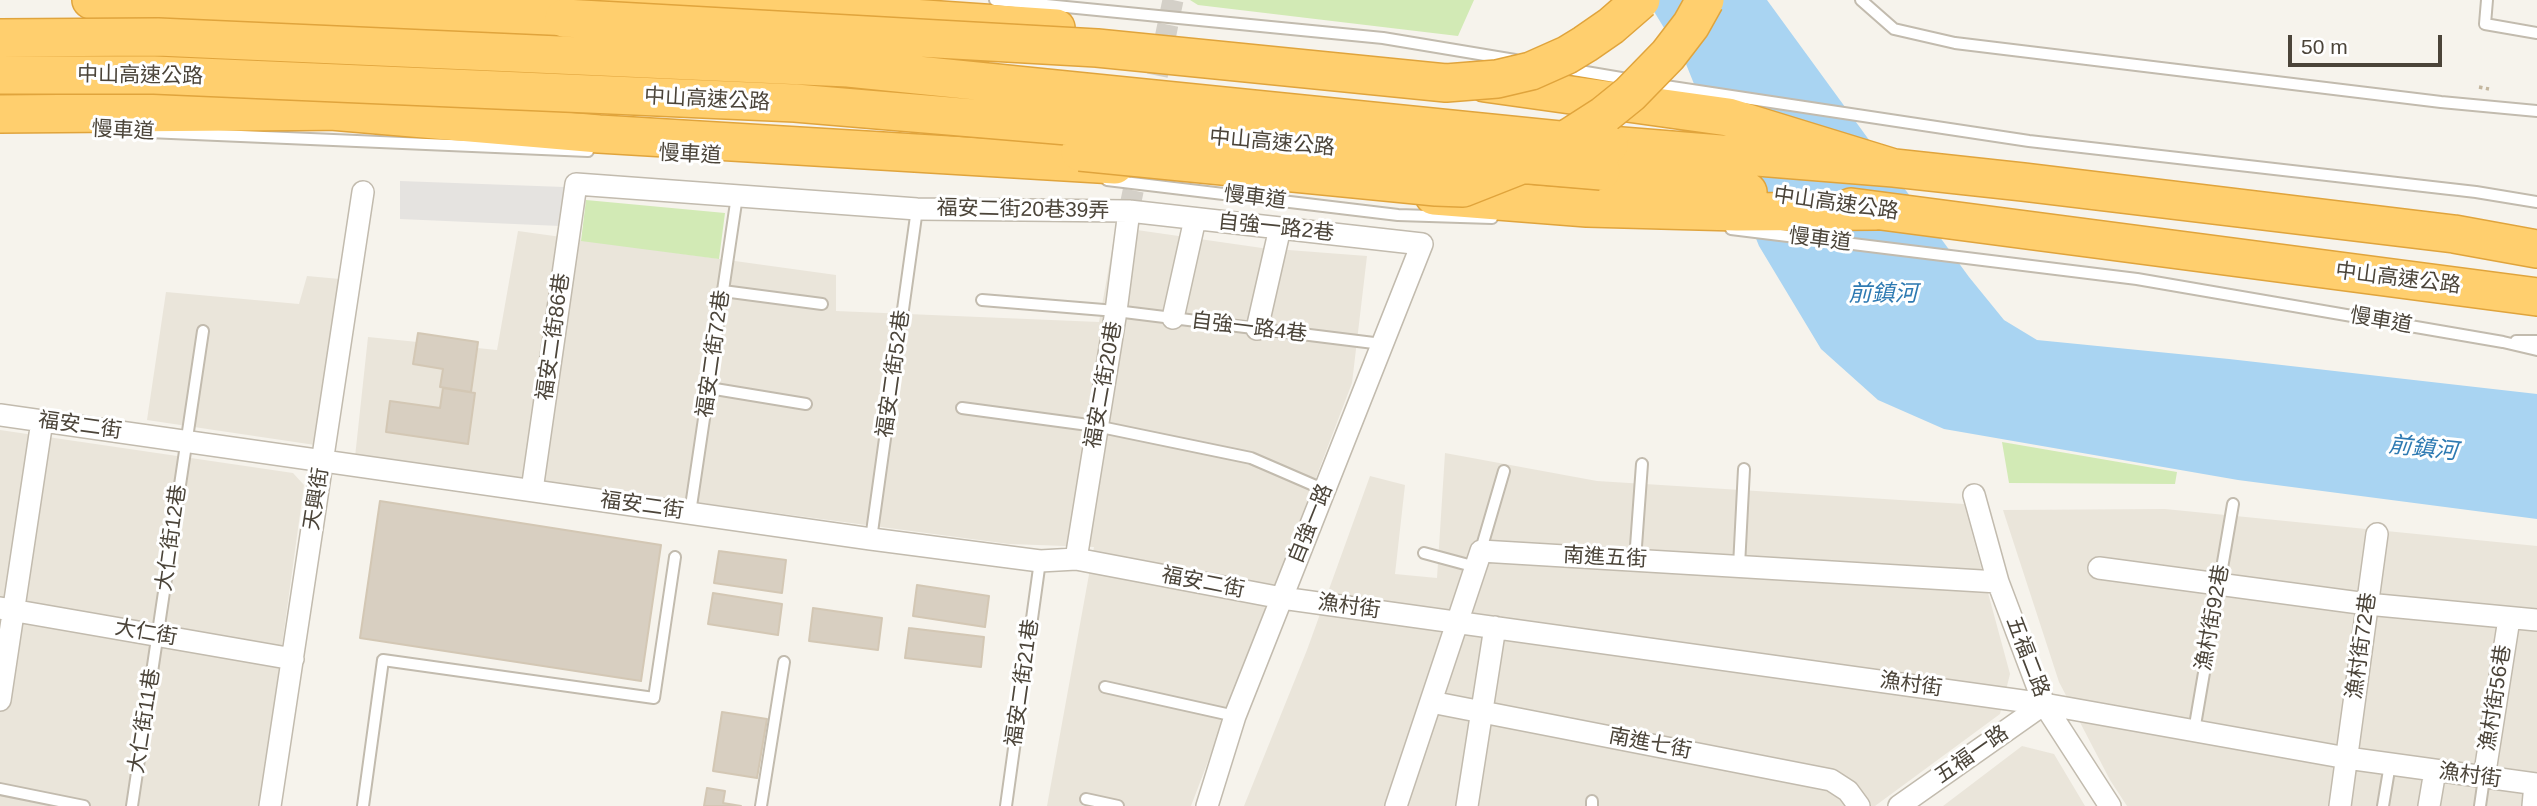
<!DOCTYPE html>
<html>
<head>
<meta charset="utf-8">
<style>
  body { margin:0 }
  #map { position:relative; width:2537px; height:806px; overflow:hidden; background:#f6f3ec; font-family:Arial,sans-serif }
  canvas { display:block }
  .scale { position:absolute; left:2288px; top:35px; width:154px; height:32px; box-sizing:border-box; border:4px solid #4b4439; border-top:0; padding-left:9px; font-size:21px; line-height:24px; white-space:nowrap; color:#4b4439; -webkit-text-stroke:5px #fff; paint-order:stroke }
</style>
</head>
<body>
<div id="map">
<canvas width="2537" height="806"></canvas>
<div class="scale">50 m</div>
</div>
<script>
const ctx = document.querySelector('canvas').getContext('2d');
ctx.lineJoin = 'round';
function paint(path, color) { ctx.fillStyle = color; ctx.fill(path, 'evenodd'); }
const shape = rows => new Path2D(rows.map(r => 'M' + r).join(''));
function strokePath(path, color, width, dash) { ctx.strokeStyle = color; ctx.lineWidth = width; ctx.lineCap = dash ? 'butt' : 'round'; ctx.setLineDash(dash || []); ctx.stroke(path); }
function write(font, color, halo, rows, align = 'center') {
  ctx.font = font + ' Arial,"Noto Sans TC",sans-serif'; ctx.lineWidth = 6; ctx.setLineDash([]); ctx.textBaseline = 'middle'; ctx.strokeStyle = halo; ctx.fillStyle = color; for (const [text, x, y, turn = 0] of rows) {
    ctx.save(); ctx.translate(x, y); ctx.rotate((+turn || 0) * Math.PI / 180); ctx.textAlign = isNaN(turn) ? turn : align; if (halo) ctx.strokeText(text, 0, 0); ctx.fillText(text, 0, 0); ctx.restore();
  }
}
paint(shape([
  [1116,227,1262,248,1367,256,1352,383,1191,806,1047,806,1094,547,1009,544,355,457,368,337,497,350,518,231,836,275,836,311,1099,322],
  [307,276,340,279,315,445,147,420,166,292,299,304],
  [0,430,293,473,304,485,260,806,0,806],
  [1445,453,1597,481,1964,504,2010,674,2000,714,1875,806,1244,806,1307,650,1370,476,1405,485,1395,574,1437,578],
  [2165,509,2537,546,2537,806,2127,806,2110,780,2059,682,2003,510],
  [2022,746,2054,754,2085,806,1943,806]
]), '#eae5da');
paint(shape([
  [1190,0,1474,0,1458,36,1198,5],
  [586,200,725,213,719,259,581,241],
  [2002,442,2177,472,2175,484,2009,483]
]), '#d2eab5');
paint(shape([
  [400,181,564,187,560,226,400,219]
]), '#e5e3e0');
paint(shape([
  [1647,0,1767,0,1969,277,2004,320,2037,340,2229,359,2537,394,2537,519,2238,480,1944,429,1878,400,1821,349,1759,246,1686,64]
]), '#a9d4f2');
const building = shape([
  [418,333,478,342,471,392,440,387,443,369,413,364,418,333],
  [443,388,475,393,468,444,386,432,390,401,440,408,443,388],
  [380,501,661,545,641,681,360,638,380,501],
  [719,551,786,560,782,593,714,583,719,551],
  [917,585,989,596,985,627,913,616,917,585],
  [713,593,782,604,778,635,708,624,713,593],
  [813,608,882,618,878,650,809,641,813,608],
  [909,628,984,637,981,667,905,658,909,628],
  [722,712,767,719,757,778,713,771,722,712],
  [707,788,725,791,723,803,741,806,704,806,707,788]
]);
paint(building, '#d8cfc1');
strokePath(building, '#d3c7b4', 2);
strokePath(shape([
  [1151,106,1173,0],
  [1129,211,1142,148]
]), '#d4d0c8', 21, [21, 10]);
const lane = shape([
  [995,0,1383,38,1515,60],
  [1861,0,1894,29,1955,43,2441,102,2537,111],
  [2487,0,2485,24,2537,33],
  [1562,68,1633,80],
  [1652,84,2029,141,2476,192,2537,202],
  [125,131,588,151],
  [1107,180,1398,215,1492,218],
  [1731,229,2137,279,2503,342,2537,350],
  [723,291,822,304],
  [982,300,1116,311,1382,344],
  [2516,341,2537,341],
  [709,388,806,404],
  [962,408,1096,426,1251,458,1325,490],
  [690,513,737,196],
  [871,539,917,209],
  [1424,553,1476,567],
  [1480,553,1504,471],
  [1635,560,1642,464],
  [1739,566,1744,469],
  [1105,687,1235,716],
  [2194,731,2233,504],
  [0,789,84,806],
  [1086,799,1118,806],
  [132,806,203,331],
  [363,806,383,660,654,698,675,557],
  [761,806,784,662],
  [1006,806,1040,561],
  [1592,806,1592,801],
  [2383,806,2390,764],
  [2480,806,2484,778]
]);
const street = shape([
  [1173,318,1195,219],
  [1257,329,1280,228],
  [0,415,871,539,1040,561,1076,559,1282,598,2044,704,2347,758,2537,784],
  [532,490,576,184,917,209,1129,211,1422,244,1235,716,1207,806],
  [1974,495,1998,582,2044,704,2110,806],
  [1076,559,1116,311,1129,211],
  [2099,568,2367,604,2537,620],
  [0,608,293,659],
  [0,700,42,421],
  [1431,702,1831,780,1848,791,1859,806],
  [2484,778,2509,619],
  [270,806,363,192],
  [1396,806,1481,551,1998,582],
  [1467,806,1495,627],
  [1899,806,2044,704],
  [2340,806,2377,534],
  [2429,806,2435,771],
  [2533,806,2535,784]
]);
const highway = shape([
  [91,0,231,15,564,18],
  [582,0,810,11,1056,28],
  [1485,83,1728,117,1894,168],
  [331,111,599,134,1115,165],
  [0,114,355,111],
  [1609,145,1894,168,2023,182,2454,234,2537,249],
  [1601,171,1748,192],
  [1434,196,1587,208,1737,212,1876,211],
  [1851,207,2537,297]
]);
strokePath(lane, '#c2bbae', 14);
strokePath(street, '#c2bbae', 24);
strokePath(highway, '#e0a43c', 40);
strokePath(shape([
  [2479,87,2489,89]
]), '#c4b79f', 3.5, [3.5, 3.5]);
strokePath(lane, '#fff', 10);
strokePath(street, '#fff', 21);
strokePath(highway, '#ffcf6e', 37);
const highwayBridge = shape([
  [564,18,1097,48,1446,83,1497,79,1531,71,1567,55,1585,44,1611,26,1641,0],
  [0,38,158,37,848,68,1609,145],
  [0,75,154,75,795,103,1601,171],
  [1080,152,1436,187,1463,188,1534,160,1604,115,1630,94,1668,55,1691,25,1705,0]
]);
strokePath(highwayBridge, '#e0a43c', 40, []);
strokePath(highwayBridge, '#ffcf6e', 37);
write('21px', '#4b4439', '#fff', [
  ["中山高速公路",140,76,1],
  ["中山高速公路",707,100,3],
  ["慢車道",123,131,3],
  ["中山高速公路",1272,143,5],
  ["慢車道",690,155,3],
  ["慢車道",1255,198,7],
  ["中山高速公路",1836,204,8],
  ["福安二街20巷39弄",1023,210,1],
  ["自強一路2巷",1276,228,6],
  ["慢車道",1820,240,7],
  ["中山高速公路",2398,279,7],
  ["慢車道",2381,321,10],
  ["自強一路4巷",1249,328,7],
  ["福安二街86巷",554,337,-82],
  ["福安二街72巷",714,354,-82],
  ["福安二街52巷",894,374,-82],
  ["福安二街20巷",1104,385,-80],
  ["福安二街",80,426,8],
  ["天興街",317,499,-81],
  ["福安二街",642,506,8],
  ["自強一路",1311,524,-68],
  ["大仁街12巷",172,538,-82],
  ["南進五街",1605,558,3],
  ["福安二街",1203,583,11],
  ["漁村街",1349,607,8],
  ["漁村街92巷",2213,618,-80],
  ["大仁街",146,633,10],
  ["漁村街72巷",2362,646,-82],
  ["五福二路",2027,657,69],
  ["福安二街21巷",1023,683,-82],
  ["漁村街",1911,685,8],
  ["漁村街56巷",2496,698,-81],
  ["大仁街11巷",145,721,-81],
  ["南進七街",1650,744,11],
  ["五福一路",1972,755,-35],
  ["漁村街",2470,776,8]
]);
write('italic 23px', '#2e7ab2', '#fff', [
  ["前鎮河",1883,295],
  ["前鎮河",2423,449,6]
]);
</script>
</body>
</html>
